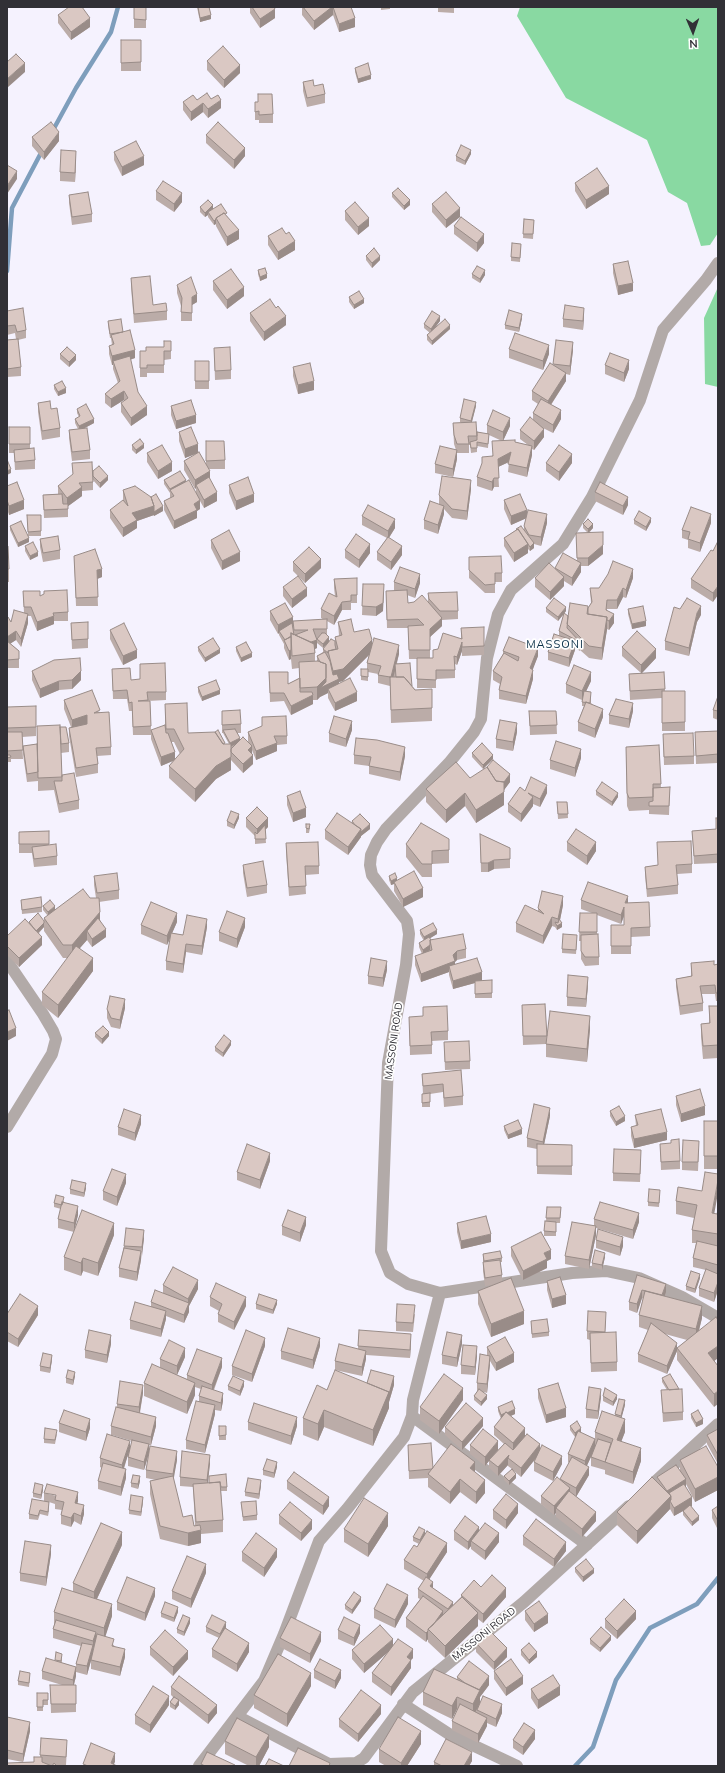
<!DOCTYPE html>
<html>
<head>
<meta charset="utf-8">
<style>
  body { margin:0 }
  #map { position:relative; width:725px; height:1773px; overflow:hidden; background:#f5f2fe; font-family:Mulish,sans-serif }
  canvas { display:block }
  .frame { position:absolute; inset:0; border:8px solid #313036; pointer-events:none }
  .north { position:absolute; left:673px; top:12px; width:40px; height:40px; -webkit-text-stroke:3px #fff; paint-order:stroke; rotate:178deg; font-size:11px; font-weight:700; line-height:16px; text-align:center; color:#313036 }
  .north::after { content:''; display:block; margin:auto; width:14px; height:18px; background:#313036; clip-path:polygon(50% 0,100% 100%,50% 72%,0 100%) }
</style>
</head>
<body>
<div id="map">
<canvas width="725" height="1773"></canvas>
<div class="frame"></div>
<div class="north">N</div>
</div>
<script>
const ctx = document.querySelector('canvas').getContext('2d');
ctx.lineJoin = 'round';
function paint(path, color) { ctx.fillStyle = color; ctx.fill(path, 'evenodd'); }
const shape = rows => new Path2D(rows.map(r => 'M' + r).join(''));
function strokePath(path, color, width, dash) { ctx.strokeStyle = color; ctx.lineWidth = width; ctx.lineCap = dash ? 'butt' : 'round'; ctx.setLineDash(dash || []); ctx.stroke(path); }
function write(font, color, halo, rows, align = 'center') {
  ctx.font = font + ' Mulish,sans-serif'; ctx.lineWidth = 3.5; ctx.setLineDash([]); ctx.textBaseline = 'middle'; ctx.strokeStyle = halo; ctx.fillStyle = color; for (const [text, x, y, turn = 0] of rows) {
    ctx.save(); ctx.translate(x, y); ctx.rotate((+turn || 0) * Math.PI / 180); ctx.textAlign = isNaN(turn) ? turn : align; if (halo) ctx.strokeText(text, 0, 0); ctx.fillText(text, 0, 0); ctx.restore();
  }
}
paint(shape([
  [520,7,718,7,718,233,710,245,701,246,687,203,668,192,647,140,566,98,517,16],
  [718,287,718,387,705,384,704,318]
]), '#89d9a2');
strokePath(shape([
  [52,132,76,88,111,32,118,7],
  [7,271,12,208,42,151],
  [575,1766,593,1747,616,1680,650,1628,697,1604,718,1578]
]), '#7e9ebc', 4.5);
strokePath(shape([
  [718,263,706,280,663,330,640,400,592,497,563,544,511,590,498,614,487,658,481,719,474,732,449,763,386,829,377,842,371,855,370,865,372,875,407,921,409,934,406,965,388,1063,381,1251,390,1273,408,1284,440,1293,572,1273,606,1271,639,1278,682,1297,718,1318],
  [7,961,43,1014,53,1031,56,1039,52,1054,7,1127],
  [412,1416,587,1545],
  [656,1481,718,1424],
  [403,1704,449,1734,517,1766],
  [237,1716,329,1764,356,1763,364,1758,413,1692,524,1602,629,1506],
  [199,1766,264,1681,284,1634,319,1541,347,1509,404,1437,412,1416,413,1400,440,1293]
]), '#b2aaa8', 12);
paint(shape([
  [146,7,146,28,134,28,134,19],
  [197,7,209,7,211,19,200,22],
  [250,7,274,7,275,18,260,28,250,13],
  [302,7,333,7,333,15,314,30,302,15],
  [333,7,355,27,339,32,333,15],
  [381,7,390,7,390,9,381,10],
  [438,7,454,7,454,13,438,12],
  [58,15,90,27,71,40,58,23],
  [121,40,141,40,141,71,121,71],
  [207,61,240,73,224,88,207,70],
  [355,68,371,79,358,83,355,72],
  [303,82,314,86,325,94,325,103,307,107,303,91],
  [211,99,221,108,208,118,203,112,191,121,183,110,183,102,197,100],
  [255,102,273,114,273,123,259,123,259,120,255,120],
  [206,135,245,156,234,169,206,143],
  [32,137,59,141,44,160,32,146],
  [114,152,144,165,122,176,114,160],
  [471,154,465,165,456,161,456,156],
  [76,160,75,182,60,181,60,172],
  [575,183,609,194,586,209,575,191],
  [156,191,182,202,174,212,156,200],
  [392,193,410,205,404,210,392,197],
  [69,195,92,214,92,222,72,225,69,203],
  [432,204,460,217,446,228,432,212],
  [200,207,213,209,227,216,239,239,227,246,216,226,216,224,214,225,208,217,208,215,205,217,200,212],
  [345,211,369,226,358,235,345,220],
  [524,219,534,220,533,239,523,238],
  [454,226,484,243,477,252,454,234],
  [286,234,295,250,278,260,268,245,268,236],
  [521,244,520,262,511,261,511,257],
  [366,256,380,260,372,268,366,260],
  [613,264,633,291,618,295,613,273],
  [258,270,267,278,260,281,258,274],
  [472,274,485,275,480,283,472,278],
  [131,278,153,305,167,311,167,320,134,323,131,287],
  [213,281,244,296,227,309,213,290],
  [177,285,197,302,192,305,192,321,181,321,181,306,177,293],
  [349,297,364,303,354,309,349,302],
  [7,311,26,330,26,338,18,340,21,367,21,376,7,377,7,340,16,339,15,333,7,335],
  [250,313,286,325,264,341,250,321],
  [584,316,583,330,563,327,563,319],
  [522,318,519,332,505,329,505,325],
  [108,321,123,332,135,358,130,360,138,392,147,415,131,426,121,412,121,403,124,401,124,400,111,408,105,403,105,394,118,383,113,369,113,365,112,365,109,354,109,346,112,345,111,338,110,338,108,325],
  [440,321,433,330,450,329,432,345,427,340,427,335,430,333,424,328,424,324],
  [171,341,171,359,164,360,164,373,147,373,147,377,140,377,140,351,146,351,164,347],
  [214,348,231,370,231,379,215,380],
  [509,349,549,354,543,370,509,358],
  [573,350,570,375,566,374,566,381,551,405,561,419,553,433,543,428,544,437,534,450,532,449,532,455,527,477,508,472,509,462,498,467,499,487,494,487,492,491,477,486,477,477,492,456,502,441,489,435,488,448,477,446,477,452,471,453,470,445,469,445,469,453,457,453,457,459,453,477,435,473,435,464,456,450,454,444,453,423,461,423,460,422,460,418,476,406,472,422,477,432,487,434,487,425,510,426,503,441,515,442,528,445,520,439,520,430,533,420,533,413,538,404,532,400,532,391,553,365],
  [60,354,76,360,69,367,60,359],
  [195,361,209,361,209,389,195,389],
  [605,365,629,369,624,382,605,374],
  [293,367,314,390,298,394,293,376],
  [54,385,66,393,58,396,54,389],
  [38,403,60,428,60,437,42,440,38,412],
  [171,406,196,423,176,429,171,415],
  [77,409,94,423,85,428,90,450,90,459,72,461,69,438,69,430,78,429,75,423,75,419,79,417,77,413],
  [9,427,30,427,30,449,35,460,35,469,15,470,14,453,9,453],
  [179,432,198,453,206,464,206,441,225,460,225,469,209,469,210,480,217,501,204,508,200,501,200,509,197,511,197,518,174,529,164,510,164,501,170,498,170,493,164,484,164,480,186,482,196,493,196,488,195,489,184,470,184,461,198,453,185,458,179,441],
  [132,445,144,448,136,454,132,450],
  [147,453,172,471,158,479,147,462],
  [72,463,93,471,108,480,100,488,93,480,93,490,82,491,82,496,68,506,68,517,44,518,43,495,58,494,58,486,73,475],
  [546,463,572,463,559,481,546,471],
  [229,485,254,502,236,510,229,493],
  [7,486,24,509,9,515,7,509],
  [471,489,467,520,452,518,444,509,444,514,438,534,424,529,424,520,439,504,439,495],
  [123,490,163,511,154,516,154,515,137,521,137,528,123,537,110,518,110,510,123,501],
  [595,492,628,505,623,515,595,501],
  [504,500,527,515,547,523,541,546,534,544,534,548,530,551,528,549,528,553,514,562,504,546,504,538,516,530,516,529,524,530,524,526,526,518,511,525,504,509],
  [27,515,41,515,41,536,28,536,29,542,18,547,10,530,10,526,28,535],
  [362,516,395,528,389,538,402,555,391,570,377,560,377,552,387,538,362,525],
  [634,520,651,522,646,531,634,524],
  [711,523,700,552,688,548,688,540,682,538,682,530],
  [583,524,593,528,589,533,603,554,588,566,581,566,581,572,572,586,564,581,564,586,550,600,535,587,535,578,555,569,555,568,577,561,576,533,588,533,583,528],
  [40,539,60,550,60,559,43,562,40,547],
  [211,540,240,561,222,570,211,548],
  [718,541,713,602,691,588,691,579,713,551],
  [7,546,9,569,9,582,7,582],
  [25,546,38,556,30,560,25,551],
  [345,550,370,553,359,568,345,558],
  [74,556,102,577,97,579,98,606,76,606],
  [469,557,502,573,502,582,495,582,495,593,485,593,469,578],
  [293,562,321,568,305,583,293,571],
  [633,578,626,598,623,597,617,609,607,609,607,610,614,623,609,630,607,629,602,660,589,658,580,650,580,651,575,648,575,650,569,667,548,660,548,652,559,636,559,631,564,614,558,621,546,612,546,608,566,611,564,614,568,616,588,608,591,603,590,588,599,588],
  [334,579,357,595,357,603,351,603,351,610,342,610,334,625,327,621,327,635,329,641,335,641,335,637,339,636,338,622,354,632,372,645,399,654,397,663,412,686,432,708,432,721,391,723,390,686,378,683,378,674,368,672,368,681,361,680,361,669,367,669,367,663,369,655,343,681,339,682,339,684,357,701,335,711,328,698,328,693,320,697,317,700,313,700,313,704,291,715,284,701,270,702,269,672,288,684,299,678,299,668,292,669,291,659,289,660,284,648,284,644,279,635,279,633,278,634,270,620,270,611,293,625,294,631,293,621,324,620,321,618,321,609,335,596,334,588],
  [317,643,323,648,327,644,323,649,323,652,317,656,317,661,315,661,315,649,317,648],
  [394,582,420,583,415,598,407,595,408,603,428,602,428,593,458,611,458,619,442,620,442,626,430,637,430,658,433,658,433,650,438,649,461,639,461,628,484,646,484,655,462,656,462,651,457,665,455,664,455,678,436,679,436,688,417,688,417,659,409,659,408,628,387,628,386,591,394,591],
  [363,584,383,611,376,616,362,615],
  [283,587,307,596,292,608,283,596],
  [23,591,40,596,68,612,68,621,54,621,54,624,37,631,31,616,28,616,28,623,21,647,16,640,10,643,19,651,19,668,7,668,7,618,11,622,24,613],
  [628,609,646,626,632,629,628,614],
  [701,615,697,622,689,656,665,650,665,641],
  [71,623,88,639,88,648,72,649],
  [110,630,137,658,123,665,110,639],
  [198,647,220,653,205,662,198,651],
  [236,647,252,657,241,662,236,651],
  [622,647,656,658,642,673,664,672,665,691,685,691,685,731,662,731,662,698,630,700,629,674,641,673,622,656],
  [503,651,538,656,532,670,533,679,526,704,499,699,499,690,500,684,493,680,493,671,503,654],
  [112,669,131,680,166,692,166,700,148,701,150,701,151,730,165,730,165,704,188,733,225,744,229,744,223,733,222,733,222,711,241,724,241,733,237,733,240,740,249,744,248,741,248,732,287,736,287,744,277,745,277,751,256,760,252,750,253,764,243,773,231,760,231,770,216,779,195,802,169,778,169,766,173,761,161,766,151,739,151,735,133,735,132,711,129,711,127,699,113,699],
  [171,742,174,742,180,754,175,759],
  [32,671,81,680,72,689,59,690,40,698,32,680],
  [591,681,586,691,591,696,591,703,603,717,595,738,578,731,578,722,584,706,582,706,582,700,566,693,566,684],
  [198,687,220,694,202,701,198,692],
  [718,696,718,720,713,718,713,710],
  [64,700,100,712,111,747,111,755,97,756,98,764,98,773,76,777,69,736,69,728,71,727,64,709],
  [7,707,36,727,36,736,22,737,23,759,11,759,11,762,7,762],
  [529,711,556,711,557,734,530,735],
  [633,711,629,728,609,724,609,715],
  [37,726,60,727,69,743,69,752,61,753,62,775,79,800,79,809,59,813,54,790,38,791,38,781,27,782,23,754,23,746,37,744],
  [352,730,346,747,329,742,329,733],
  [718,731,718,763,696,764,695,732],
  [517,732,513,751,496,748,496,739],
  [663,734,694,756,694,764,664,765],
  [659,745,661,788,670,787,669,815,649,814,649,810,629,811,627,806,626,747],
  [472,753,493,759,483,769,472,757],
  [354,755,405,756,400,781,369,774,369,766,354,764],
  [581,758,575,777,550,769,550,760],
  [470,778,510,782,504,790,504,805,476,823,465,806,446,823,426,802,426,789],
  [525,791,547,793,540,807,533,804,533,806,521,822,508,812,508,804],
  [596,791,618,797,612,806,596,795],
  [287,796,306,817,293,822,287,805],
  [557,802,567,802,568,818,558,819],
  [239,818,234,829,227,826,227,821],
  [246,818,268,827,265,830,266,843,255,844,255,836,246,827],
  [716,818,718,818,718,863,694,864,692,831,716,829],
  [352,821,370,829,361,836,361,837,348,855,325,839,325,830,352,823],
  [306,824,310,828,309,833,306,833],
  [49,831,49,845,57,856,57,865,34,867,32,853,19,853,19,832],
  [480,834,510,848,510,868,494,869,488,872,481,872],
  [567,842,596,851,587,865,567,851],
  [286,843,319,866,319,874,305,875,306,894,289,896,286,852],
  [406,844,449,850,449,863,432,864,432,877,422,877,406,857],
  [692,864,692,873,677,874,678,885,678,894,647,897,645,875,645,867,658,865],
  [243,865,267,885,267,893,247,897,243,873],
  [94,876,119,890,119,899,99,902,100,920,106,937,92,947,87,940,80,948,93,971,58,1018,42,1005,42,992,68,958,63,958,44,931,44,927,39,933,42,945,19,967,7,955,7,936,29,923,44,921,44,918,48,916,43,910,43,906,55,910,90,898,96,898,94,885],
  [389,876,397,881,423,897,403,907,394,891,394,884,391,885,389,880],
  [21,900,42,907,42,912,22,914],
  [581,900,628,903,650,927,650,936,631,937,631,954,611,954,611,925,624,925,624,916,621,924,597,915,597,934,599,957,599,965,585,966,581,959,581,941,579,941,580,913,592,913,581,909],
  [563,905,560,920,562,927,557,930,555,927,552,926,543,944,516,932,516,923,538,911,538,908],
  [177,922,172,933,183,935,207,927,202,955,186,952,183,973,166,970,166,961,171,937,167,945,141,934,141,925],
  [245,927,237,948,219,941,219,932],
  [420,930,437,934,430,938,431,940,466,949,466,958,457,960,455,962,455,964,482,981,492,980,492,998,475,998,475,983,453,989,449,975,449,972,421,982,415,965,415,956,422,954,419,947,419,943,424,941,420,934],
  [577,940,576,954,562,953,562,949],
  [691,963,714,965,718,964,718,1001,716,1001,715,994,702,994,703,1003,703,1011,680,1015,676,987,676,979,691,976],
  [387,970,383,987,368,984,368,976],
  [588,985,586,1007,567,1006,567,997],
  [545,1004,547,1040,590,1029,587,1062,546,1057,546,1044,523,1045,522,1005],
  [709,1006,718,1006,718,1058,703,1059,701,1037,701,1024,709,1023],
  [125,1008,120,1029,111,1027,107,1018,107,1009],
  [409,1017,448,1031,448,1040,432,1041,432,1054,410,1055],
  [95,1033,109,1036,102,1044,95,1037],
  [444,1042,470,1061,470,1069,445,1070],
  [231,1045,223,1057,215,1051,215,1047],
  [461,1070,463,1096,463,1105,444,1107,443,1092,430,1094,430,1107,422,1107,422,1094,423,1094,422,1074],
  [676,1096,705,1115,681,1122,676,1105],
  [610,1111,625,1121,616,1126,610,1116],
  [635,1115,667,1140,634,1148,631,1136,631,1127,636,1126],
  [550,1116,544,1144,572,1145,572,1175,537,1174,537,1149,527,1147,527,1138],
  [704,1121,718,1121,718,1169,704,1169],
  [141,1124,135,1141,118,1135,118,1127],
  [504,1126,522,1134,508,1139,504,1130],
  [660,1144,680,1161,680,1169,661,1170],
  [699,1149,698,1171,682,1170,682,1162],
  [641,1159,640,1182,613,1181,613,1173],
  [270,1161,260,1189,237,1180,237,1172],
  [126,1183,117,1206,103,1200,103,1191],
  [678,1187,714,1214,717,1214,718,1210,718,1290,714,1302,699,1296,699,1288,706,1270,693,1267,693,1258,696,1243,692,1243,692,1230,694,1218,676,1214,676,1201],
  [86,1188,84,1197,70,1194,70,1189],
  [660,1195,659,1207,648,1206,648,1202],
  [64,1201,64,1202,78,1215,74,1230,114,1235,98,1276,83,1271,81,1276,64,1270,64,1257,74,1232,58,1228,58,1219,61,1209,54,1207,54,1203],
  [547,1207,561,1207,560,1223,556,1223,556,1236,544,1236,544,1231,546,1221],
  [594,1219,639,1222,633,1239,596,1228,596,1235,589,1269,565,1264,565,1256,594,1226],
  [457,1223,491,1242,461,1249,457,1232],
  [306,1225,300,1242,282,1235,282,1226],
  [144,1238,141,1260,137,1281,119,1277,119,1268,124,1246],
  [596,1240,623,1246,620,1256,596,1248],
  [511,1247,551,1259,547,1261,547,1268,523,1280,511,1256],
  [483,1254,502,1258,502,1262,500,1262,502,1275,502,1281,524,1324,491,1337,478,1304,478,1291,493,1285,485,1286,483,1271],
  [605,1257,602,1270,592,1267,592,1263],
  [637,1275,666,1292,665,1296,702,1318,699,1330,718,1320,718,1358,714,1361,714,1407,677,1360,677,1348,687,1340,665,1334,677,1351,667,1374,638,1362,638,1354,648,1330,639,1327,639,1315,643,1299,642,1298,637,1313,629,1310,629,1302],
  [700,1278,695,1293,686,1290,686,1286],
  [547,1281,566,1304,552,1308,547,1290],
  [163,1285,198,1289,189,1306,189,1312,184,1323,166,1316,166,1319,161,1337,130,1329,130,1320,151,1306,151,1302,163,1293],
  [210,1297,246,1306,234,1330,218,1322,218,1314,219,1311,210,1306],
  [256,1304,277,1304,273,1314,256,1309],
  [7,1314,38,1315,18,1347,7,1341],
  [415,1314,413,1332,396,1331,396,1322],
  [531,1321,549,1332,549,1336,532,1338],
  [606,1321,605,1333,617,1362,617,1371,591,1372,590,1340,587,1339,587,1331],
  [359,1330,411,1343,410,1358,366,1355,366,1359,362,1376,335,1370,335,1361,358,1349],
  [111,1344,107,1363,85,1358,85,1350],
  [462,1344,457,1367,442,1364,442,1355],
  [265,1346,252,1382,232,1375,232,1366],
  [320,1346,313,1369,281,1359,281,1351],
  [487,1347,514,1362,496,1371,490,1361,487,1393,484,1392,487,1399,481,1406,474,1400,474,1396,477,1392,477,1383,487,1355],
  [477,1355,475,1375,461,1374,461,1365],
  [185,1357,177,1375,187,1379,187,1375,222,1367,214,1390,223,1401,221,1411,215,1410,215,1414,205,1453,186,1449,186,1440,199,1401,199,1396,201,1389,195,1387,195,1395,187,1414,144,1396,144,1383,160,1368,160,1359],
  [52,1359,50,1373,40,1371,40,1366],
  [75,1376,73,1385,66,1383,66,1378],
  [662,1378,683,1412,683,1420,663,1422,661,1390,667,1390,662,1382],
  [367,1383,394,1385,389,1402,389,1408,373,1446,324,1427,318,1441,303,1435,303,1418,327,1390],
  [228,1386,244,1386,240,1396,228,1390],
  [538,1389,566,1417,546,1423,538,1398],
  [143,1393,140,1413,156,1426,151,1445,149,1445,149,1453,144,1470,128,1466,128,1454,124,1469,126,1478,121,1496,98,1489,98,1481,102,1468,100,1467,100,1458,111,1435,111,1426,117,1407,117,1404],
  [112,1435,132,1441,130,1449],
  [603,1396,617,1399,613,1406,603,1401],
  [601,1397,598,1419,586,1418,586,1409],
  [463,1400,439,1434,420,1420,420,1407],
  [625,1405,621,1418,625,1432,621,1441,641,1461,633,1484,605,1474,605,1470,591,1466,591,1457,593,1453,587,1465,589,1475,576,1497,596,1521,582,1537,556,1517,556,1513,554,1515,541,1504,541,1496,560,1480,569,1463,568,1462,568,1454,576,1437,575,1437,570,1430,570,1426,581,1433,595,1439,595,1432,615,1415,615,1414],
  [498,1407,515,1414,511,1416,525,1435,540,1449,562,1464,553,1481,534,1471,534,1462,535,1459,521,1477,514,1471,516,1478,509,1485,504,1480,504,1476,512,1469,508,1466,508,1465,498,1476,489,1468,489,1461,485,1466,470,1454,470,1445,498,1450,504,1444,494,1435,494,1427,501,1419,498,1411],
  [691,1414,703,1424,696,1427,691,1418],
  [248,1422,297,1426,291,1445,248,1430],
  [59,1423,90,1428,86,1441,59,1432],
  [219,1426,226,1426,226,1440,219,1440],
  [483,1426,462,1450,445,1435,445,1427],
  [718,1429,718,1464,707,1444,707,1435],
  [57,1434,55,1444,44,1443,44,1439],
  [408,1445,433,1468,475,1472,485,1493,476,1504,460,1492,450,1504,428,1487,428,1478,409,1479],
  [177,1460,173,1478,183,1517,194,1526,195,1525,193,1487,180,1486,180,1477,210,1463,208,1483,209,1483,209,1476,227,1487,227,1491,221,1491,223,1520,223,1532,201,1534,201,1543,188,1546,160,1539,150,1494,150,1481,156,1480,146,1478,146,1470],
  [680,1460,718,1467,718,1490,695,1502,686,1484,686,1488,692,1506,691,1506,699,1520,692,1526,683,1515,683,1511,674,1516,670,1509,637,1544,617,1525,617,1512,657,1482,657,1477,680,1470],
  [277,1467,274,1478,263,1475,263,1470],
  [140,1481,138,1489,131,1487,131,1483],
  [287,1481,329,1506,323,1515,287,1489],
  [261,1485,259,1499,245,1496,245,1492],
  [43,1490,41,1499,33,1497,33,1493],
  [44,1493,78,1501,77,1503,84,1514,81,1525,74,1521,71,1527,61,1524,61,1515,62,1510,55,1509,55,1504,49,1502,48,1516,40,1514,38,1520,29,1519,29,1514,44,1501],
  [143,1501,141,1516,129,1514,129,1510],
  [241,1502,257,1515,257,1520,243,1521],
  [718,1506,718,1530,712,1518,712,1510],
  [493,1510,518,1513,506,1529,493,1519],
  [279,1515,312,1529,301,1541,279,1524],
  [388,1526,368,1557,344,1542,344,1529],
  [479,1530,499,1542,485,1560,471,1549,471,1546,468,1550,454,1540,454,1531],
  [425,1535,447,1552,429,1579,433,1588,453,1605,461,1597,461,1595,481,1587,506,1597,483,1623,478,1619,478,1626,445,1658,428,1642,428,1639,426,1642,406,1627,406,1618,420,1599,418,1598,418,1589,424,1581,404,1569,404,1560,417,1547,419,1544,413,1541,413,1537],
  [523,1536,566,1551,554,1567,523,1545],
  [122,1545,97,1599,112,1616,105,1636,125,1657,120,1676,91,1669,91,1660,87,1675,76,1672,76,1676,74,1685,76,1685,76,1712,51,1713,50,1685,62,1685,42,1679,42,1671,55,1661,62,1658,62,1663,76,1667,76,1664,81,1646,53,1638,53,1629,54,1625,54,1612,73,1591,73,1583],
  [96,1638,96,1639,93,1654,93,1650],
  [242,1552,277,1557,264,1577,242,1561],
  [51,1554,46,1586,20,1581,20,1573],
  [575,1568,594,1573,583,1582,575,1572],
  [206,1573,191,1608,172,1599,172,1591],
  [155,1596,145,1621,117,1610,117,1602],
  [361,1601,352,1614,345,1609,345,1605],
  [408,1604,395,1628,374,1618,374,1609],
  [525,1611,548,1623,534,1632,525,1620],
  [178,1612,174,1622,161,1617,161,1613],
  [605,1619,636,1619,617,1639,605,1628],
  [190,1623,184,1636,177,1633,177,1629],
  [206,1627,226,1627,226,1628,249,1652,237,1672,212,1657,212,1649,219,1638,206,1632],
  [338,1630,360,1633,354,1646,338,1639],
  [280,1638,321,1641,310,1663,280,1647],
  [590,1639,611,1640,600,1652,590,1644],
  [476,1643,507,1657,494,1670,476,1652],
  [393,1646,413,1658,411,1660,411,1668,391,1696,372,1682,372,1673,389,1651,364,1673,352,1659,352,1650],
  [150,1647,188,1659,173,1676,150,1655],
  [521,1650,537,1657,529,1664,521,1655],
  [314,1670,341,1678,335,1689,314,1678],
  [494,1671,523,1684,506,1696,494,1679],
  [30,1677,29,1687,18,1685,18,1681],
  [457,1677,489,1685,480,1697,480,1703,502,1713,496,1727,487,1723,487,1726,478,1743,452,1730,452,1721,457,1710,457,1709,452,1719,423,1705,423,1692,457,1679],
  [311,1686,287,1727,254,1708,254,1695],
  [171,1687,217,1713,208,1724,179,1701,179,1705,175,1710,170,1707,170,1702,173,1697,171,1695],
  [531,1689,560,1695,538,1709,531,1698],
  [37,1693,48,1693,48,1705,43,1705,43,1711,37,1711],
  [169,1705,150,1733,135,1724,135,1715],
  [381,1714,358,1742,339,1727,339,1719],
  [7,1717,30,1731,23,1762,34,1762,40,1757,40,1755,67,1748,66,1765,55,1765,57,1766,7,1766,23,1762,7,1759],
  [535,1739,523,1755,513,1748,513,1740],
  [225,1741,269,1747,259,1766,249,1766,225,1754],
  [421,1744,407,1766,386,1766,379,1762,379,1749],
  [472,1761,469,1766,434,1766,434,1762]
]), '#bbaca8');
paint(shape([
  [332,7,333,7,333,15,314,30,314,21],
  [275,9,275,18,260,28,260,19],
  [211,15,211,19,200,22,200,18],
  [90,18,90,27,71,40,71,32],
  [355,18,355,27,339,32,339,24],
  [25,63,25,72,7,88,7,79],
  [240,65,240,73,224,88,224,80],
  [371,75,371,79,358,83,358,79],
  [221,100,221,108,208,118,208,109],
  [203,103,203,112,191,121,191,112],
  [59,132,59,141,44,160,44,152],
  [245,148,245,156,234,169,234,160],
  [471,150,471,154,465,165,465,161],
  [76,151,76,160,75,182,75,173],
  [144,156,144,165,122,176,122,167],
  [17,171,17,179,7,194,7,186],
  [609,186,609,194,586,209,586,200],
  [182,193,182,202,174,212,174,204],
  [410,200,410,205,404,210,404,206],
  [213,205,213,209,208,212,208,215,205,217,205,213],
  [460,208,460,217,446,228,446,220],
  [369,218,369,226,358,235,358,227],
  [216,219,216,224,214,225,214,221],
  [239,230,239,239,227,246,227,237],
  [484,234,484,243,477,252,477,243],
  [295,241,295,250,278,260,278,252],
  [380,256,380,260,372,268,372,263],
  [485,270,485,275,480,283,480,279],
  [267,274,267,278,260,281,260,277],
  [633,283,633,291,618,295,618,286],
  [244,287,244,296,227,309,227,300],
  [197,294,197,302,192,305,192,297],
  [364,299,364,303,354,309,354,305],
  [584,308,584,316,583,330,583,321],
  [522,314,522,318,519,332,519,328],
  [286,316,286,325,264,341,264,332],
  [440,316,440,321,431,333,431,329],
  [450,325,450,329,432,345,432,341],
  [573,342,573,350,570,375,570,366],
  [549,345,549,354,543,370,543,361],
  [135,350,135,358,115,364,113,361,113,365,112,365,112,356],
  [76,355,76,360,69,367,69,362],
  [629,360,629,369,624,382,624,373],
  [566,373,566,381,548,409,548,401],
  [314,381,314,390,298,394,298,385],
  [66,388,66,393,58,396,58,392],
  [124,391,124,400,111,408,111,399],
  [476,402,476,406,471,425,471,421],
  [147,406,147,415,131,426,131,418],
  [561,410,561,419,553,433,553,425],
  [196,415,196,423,176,429,176,421],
  [510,418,510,426,503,441,503,432],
  [94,419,94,423,79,431,79,426],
  [544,429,544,437,534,450,534,441],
  [144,444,144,448,136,454,136,450],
  [198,444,198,453,185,458,185,449],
  [532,446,532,455,527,477,527,468],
  [457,450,457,459,453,477,453,469],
  [511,452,511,461,498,467,498,459],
  [572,454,572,463,559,481,559,472],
  [172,462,172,471,158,479,158,471],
  [11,469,11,473,7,475,7,471],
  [210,471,210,480,196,485,196,488,195,489,195,480],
  [108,476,108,480,100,488,100,483],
  [494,478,494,487,492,491,492,482],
  [186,480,186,485,170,490,170,493,170,489],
  [471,480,471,489,467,520,467,511],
  [82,487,82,496,67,507,67,498],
  [217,492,217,501,204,508,204,500],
  [254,494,254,502,236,510,236,501],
  [628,497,628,505,623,515,623,506],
  [24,500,24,509,9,515,9,506],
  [200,500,200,509,197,511,197,518,174,529,174,521,194,504],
  [154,506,154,515,137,521,137,528,123,537,123,528,132,513],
  [163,506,163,511,154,516,154,512],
  [444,506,444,514,438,534,438,525],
  [527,510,527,518,511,525,511,516],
  [547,514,547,523,541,546,541,537],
  [711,514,711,523,700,552,700,543],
  [651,518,651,522,646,531,646,527],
  [395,519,395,528,388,539,388,531],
  [593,524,593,528,588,533,588,529],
  [29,538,29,542,18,547,18,543],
  [534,543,534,548,530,551,530,547],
  [370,544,370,553,359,568,359,560],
  [528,544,528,553,514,562,514,553],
  [603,545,603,554,588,566,588,558],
  [402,546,402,555,391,570,391,562],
  [38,552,38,556,30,560,30,556],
  [240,552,240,561,222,570,222,561],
  [321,559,321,568,305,583,305,574],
  [581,563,581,572,572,586,572,578],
  [102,569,102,577,97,579,97,570],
  [633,569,633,578,626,598,626,590],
  [420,574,420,583,415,598,415,589],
  [564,577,564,586,550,600,550,592],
  [718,586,718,595,713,602,713,593],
  [307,588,307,596,292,608,292,599],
  [623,588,623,597,617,609,617,600],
  [384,593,383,611,376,616,376,607],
  [342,602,342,610,334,625,334,616],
  [701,606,701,615,697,622,689,656,689,648,697,613],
  [566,607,566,611,558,621,558,617],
  [28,614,28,623,21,647,21,639],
  [614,614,614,623,609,630,609,621],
  [54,616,54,624,37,631,37,622],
  [293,617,293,625,279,631,279,633,278,634,278,625],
  [607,617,607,630,602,660,602,648],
  [442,618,442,626,430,637,430,629],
  [646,621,646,626,632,629,632,624],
  [16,631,16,640,7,646,7,637],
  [329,637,329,642,323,648,323,644],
  [317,640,317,648,306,653,306,644],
  [372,640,372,652,343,681,339,682,339,687,328,689,328,693,320,697,317,700,317,687,326,678,333,682,333,671],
  [575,641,575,650,569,667,569,658],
  [462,642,462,651,457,665,457,657],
  [399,645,399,654,395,669,395,664,395,671,391,686,391,678],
  [538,648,538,656,530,677,530,668],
  [220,649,220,653,205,662,205,658],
  [656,649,656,658,641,674,641,665],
  [137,650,137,658,123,665,123,656],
  [291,650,291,659,289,660,289,651],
  [252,653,252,657,241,662,241,658],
  [533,670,533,679,526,704,526,696],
  [81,671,81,680,72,689,72,680],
  [591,672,591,681,582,700,582,691],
  [59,681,59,690,40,698,40,689],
  [220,690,220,694,202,701,202,697],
  [357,692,357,701,335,711,335,703],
  [313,695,313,704,291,715,291,706],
  [633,703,633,711,629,728,629,719],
  [603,709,603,717,595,738,595,729],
  [87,715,87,724,72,729,72,720],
  [352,721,352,730,346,747,346,739],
  [517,723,517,732,513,751,513,742],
  [240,738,240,742,230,747,230,743],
  [277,743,277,751,256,760,256,751],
  [252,746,252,755,248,750],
  [405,747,405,756,400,781,400,772],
  [581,749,581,758,575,777,575,768],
  [175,752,175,760,161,766,161,757],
  [253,755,253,764,243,773,243,764],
  [493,755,493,759,483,769,483,765],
  [231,757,231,770,216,779,195,802,195,789,216,766],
  [510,774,510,782,501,794,504,792,504,805,476,823,476,810,501,785],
  [547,785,547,793,540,807,540,799],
  [465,793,465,806,446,823,446,810],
  [618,793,618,797,612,806,612,802],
  [533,797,533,806,521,822,521,814],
  [306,808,306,817,293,822,293,813],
  [239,814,239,818,234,829,234,825],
  [268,818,268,827,257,838,257,829],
  [370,824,370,829,361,836,361,832],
  [361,829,361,837,348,855,348,847],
  [596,842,596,851,587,865,587,856],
  [494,860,494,869,488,872,488,863],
  [397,878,397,883,394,882,394,884,391,885,391,881],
  [423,888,423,897,403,907,403,899],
  [563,896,563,905,559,925,562,923,562,927,557,930,557,926,558,925,558,919],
  [628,896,628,905,625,903],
  [55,906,55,910,48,916,48,912],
  [624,907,624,916,621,924,621,915],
  [100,912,100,925,87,931,87,940,72,957,72,945],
  [177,913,177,922,167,945,167,936],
  [552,917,552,926,543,944,543,936],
  [245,918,245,927,237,948,237,939],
  [207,919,207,927,202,955,202,946],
  [44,923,44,927,36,935,36,931],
  [106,929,106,937,92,947,92,939],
  [437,930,437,934,424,942,424,937],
  [42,937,42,945,19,967,19,958],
  [186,944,186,952,183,973,183,964],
  [430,945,430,950,423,954,423,950],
  [457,951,457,960,455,962,455,970,449,966,449,972,421,982,421,974,453,955],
  [93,958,93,971,58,1018,58,1005],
  [387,961,387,970,383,987,383,978],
  [482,972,482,981,453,989,453,981],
  [588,977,588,985,586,1007,586,999],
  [125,999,125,1008,120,1029,120,1020],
  [590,1016,590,1029,587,1062,587,1049],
  [16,1028,16,1036,7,1041,7,1032],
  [109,1032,109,1036,102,1044,102,1039],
  [231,1041,231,1045,223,1057,223,1053],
  [705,1106,705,1115,681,1122,681,1114],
  [550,1108,550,1116,543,1150,543,1142],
  [141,1115,141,1124,135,1141,135,1133],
  [625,1116,625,1121,616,1126,616,1122],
  [522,1129,522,1134,508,1139,508,1135],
  [667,1132,667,1140,634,1148,634,1139],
  [270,1153,270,1161,260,1189,260,1180],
  [126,1174,126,1183,117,1206,117,1197],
  [718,1180,718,1193,712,1226,712,1213],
  [86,1183,86,1188,84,1197,84,1193],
  [78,1206,78,1215,74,1232,74,1223],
  [639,1213,639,1222,633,1239,633,1230],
  [306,1217,306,1225,300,1242,300,1233],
  [114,1223,114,1235,98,1276,98,1263],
  [596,1226,596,1235,589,1269,589,1260],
  [144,1230,144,1238,142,1256,142,1247],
  [491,1234,491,1242,461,1249,461,1241],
  [623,1237,623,1246,620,1256,620,1247],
  [551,1250,551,1259,547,1261,547,1268,523,1280,523,1271,544,1253],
  [141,1251,141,1260,137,1281,137,1272],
  [605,1253,605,1257,602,1270,602,1265],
  [83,1258,83,1271,81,1276,81,1263],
  [700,1274,700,1278,695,1293,695,1289],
  [198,1280,198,1289,189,1306,189,1312,184,1323,184,1315,188,1305,188,1299],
  [718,1282,718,1290,714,1302,714,1293],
  [666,1284,666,1292,662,1304,662,1296],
  [642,1290,642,1298,637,1313,637,1304],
  [566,1295,566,1304,552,1308,552,1299],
  [246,1297,246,1306,234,1330,234,1322],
  [277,1300,277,1304,273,1314,273,1310],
  [38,1306,38,1315,18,1347,18,1339],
  [702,1306,702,1318,696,1342,696,1329],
  [166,1311,166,1319,161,1337,161,1329],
  [524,1311,524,1324,491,1337,491,1324],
  [411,1334,411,1343,410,1358,410,1350],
  [111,1335,111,1344,107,1363,107,1355],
  [462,1335,462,1344,457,1367,457,1358],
  [265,1338,265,1346,252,1382,252,1374],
  [320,1338,320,1346,313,1369,313,1360],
  [677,1343,677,1351,667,1374,667,1366],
  [477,1346,477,1355,475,1375,475,1367],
  [718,1346,718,1358,708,1366,708,1353],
  [185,1348,185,1357,177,1375,177,1366],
  [366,1351,366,1359,362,1376,362,1367],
  [514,1353,514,1362,496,1371,496,1363],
  [52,1355,52,1359,50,1373,50,1368],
  [490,1356,490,1364,487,1393,487,1384],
  [222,1358,222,1367,212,1393,212,1385],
  [75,1372,75,1376,73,1385,73,1380],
  [394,1376,394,1385,389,1402,389,1408,373,1446,373,1430],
  [244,1381,244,1386,240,1396,240,1391],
  [195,1383,195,1395,187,1414,187,1402],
  [143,1385,143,1393,139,1416,139,1407],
  [463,1388,463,1400,439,1434,439,1421],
  [601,1389,601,1397,598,1419,598,1411],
  [718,1391,718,1404,714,1407,714,1394],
  [223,1393,223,1401,221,1411,221,1403],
  [487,1395,487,1399,481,1406,481,1402],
  [617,1395,617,1399,613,1406,613,1402],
  [625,1400,625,1405,621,1420,621,1416],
  [215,1405,215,1414,205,1453,205,1445],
  [566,1408,566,1417,546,1423,546,1415],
  [515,1409,515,1414,501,1420,501,1415],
  [324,1410,324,1427,318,1441,318,1424],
  [156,1417,156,1426,151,1445,151,1437],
  [297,1417,297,1426,291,1445,291,1436],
  [483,1418,483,1426,462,1450,462,1442],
  [90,1419,90,1428,86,1441,86,1432],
  [625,1419,625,1432,617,1453,617,1440],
  [703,1419,703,1424,696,1427,696,1423],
  [525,1428,525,1437,513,1451,513,1443],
  [581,1428,581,1433,575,1437,575,1433],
  [595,1439,595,1448,585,1470,585,1461],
  [130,1441,130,1449,122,1473,122,1465],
  [498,1441,498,1450,489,1460,489,1461,485,1466,485,1457],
  [149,1444,149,1453,144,1470,144,1462],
  [540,1444,540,1453,521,1477,521,1468],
  [641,1448,641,1461,633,1484,633,1472],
  [177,1451,177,1460,173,1483,173,1474],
  [210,1455,210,1463,207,1489,207,1480],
  [509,1455,508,1458,508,1465,498,1476,498,1467],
  [562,1456,562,1464,553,1481,553,1472],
  [277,1462,277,1467,274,1478,274,1473],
  [475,1462,475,1475,470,1468],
  [589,1467,589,1475,576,1497,576,1488],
  [126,1469,126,1478,121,1496,121,1487],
  [516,1474,516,1478,509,1485,509,1481],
  [140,1476,140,1481,138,1489,138,1484],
  [718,1477,718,1490,695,1502,695,1489],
  [460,1479,460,1492,450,1504,450,1492],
  [686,1479,686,1488,670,1501,670,1509,637,1544,637,1531,667,1491],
  [261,1480,261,1485,259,1499,259,1494],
  [485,1480,485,1493,476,1504,476,1492],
  [43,1485,43,1490,41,1499,41,1495],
  [570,1488,570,1497,556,1508,556,1513,554,1515,554,1506],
  [78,1492,78,1501,75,1512,75,1503],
  [143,1497,143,1501,141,1516,141,1512],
  [329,1497,329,1506,323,1515,323,1506],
  [692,1497,692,1506,674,1516,674,1508],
  [49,1502,49,1506,48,1516,48,1512],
  [518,1504,518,1513,506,1529,506,1520],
  [84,1505,84,1514,81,1525,81,1516],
  [596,1512,596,1521,582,1537,582,1529],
  [74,1513,74,1521,71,1527,71,1518],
  [388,1513,388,1526,368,1557,368,1544],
  [699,1516,699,1520,692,1526,692,1522],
  [312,1520,312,1529,301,1541,301,1533],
  [479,1527,479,1535,471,1541,471,1546,468,1550,468,1542],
  [201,1530,201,1543,188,1546,188,1533],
  [425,1530,425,1535,420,1544,420,1540],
  [122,1532,122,1545,94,1605,94,1592],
  [499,1533,499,1542,485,1560,485,1551],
  [566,1542,566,1551,554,1567,554,1559],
  [447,1543,447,1552,427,1583,427,1574],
  [51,1545,51,1554,46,1586,46,1577],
  [277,1549,277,1557,264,1577,264,1568],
  [206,1564,206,1573,191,1608,191,1599],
  [594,1569,594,1573,583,1582,583,1577],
  [433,1582,433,1591,430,1586],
  [155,1588,155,1596,145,1621,145,1613],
  [506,1588,506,1597,483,1623,483,1614],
  [408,1595,408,1604,395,1628,395,1620],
  [361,1597,361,1601,352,1614,352,1610],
  [453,1602,453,1610,448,1609],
  [112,1604,112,1616,104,1641,104,1628],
  [178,1607,178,1612,174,1622,174,1618],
  [443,1611,443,1619,429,1630],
  [636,1611,636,1619,617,1639,617,1631],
  [478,1613,478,1626,445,1658,445,1646],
  [548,1614,548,1623,534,1632,534,1624],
  [190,1618,190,1623,184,1636,184,1632],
  [226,1622,226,1627,220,1639,220,1634],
  [360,1625,360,1633,354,1646,354,1638],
  [428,1631,428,1639,426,1642,426,1633],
  [96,1632,96,1641,93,1650,93,1641],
  [321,1632,321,1641,310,1663,310,1654],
  [611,1636,611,1640,600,1652,600,1648],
  [393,1639,393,1648,364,1673,364,1664],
  [249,1643,249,1652,237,1672,237,1664],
  [93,1645,93,1654,87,1675,87,1666],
  [507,1648,507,1657,494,1670,494,1662],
  [125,1649,125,1657,120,1676,120,1667],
  [413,1649,413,1658,411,1660,411,1668,391,1696,391,1687,407,1657],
  [188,1651,188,1659,173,1676,173,1667],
  [537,1652,537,1657,529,1664,529,1660],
  [76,1667,76,1676,73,1688,73,1680],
  [341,1670,341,1678,335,1689,335,1681],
  [311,1673,311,1686,287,1727,287,1714],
  [489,1676,489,1685,480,1697,480,1703,473,1717,473,1704,477,1693],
  [523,1676,523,1684,506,1696,506,1688],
  [560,1686,560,1695,538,1709,538,1700],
  [169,1696,169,1705,150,1733,150,1725],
  [457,1697,457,1709,452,1719,452,1706],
  [179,1700,179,1705,175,1710,175,1706],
  [502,1704,502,1713,496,1727,496,1719],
  [217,1705,217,1713,208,1724,208,1715],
  [381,1705,381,1714,358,1742,358,1734],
  [487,1718,487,1726,478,1743,478,1734],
  [30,1722,30,1731,23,1762,23,1754],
  [535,1730,535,1739,523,1755,523,1747],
  [421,1731,421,1744,407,1766,401,1766,401,1763],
  [269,1735,269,1747,259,1766,256,1766,256,1757],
  [472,1752,472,1761,469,1766,464,1766],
  [115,1753,115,1762,113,1766,111,1763]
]), '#998c88');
const building = shape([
  [69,7,82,7,90,18,71,32,58,15,69,7],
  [134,7,146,7,146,20,134,19,134,7],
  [198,7,209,7,211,15,200,18,198,7],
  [252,7,274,7,275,9,260,19,252,7],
  [303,7,332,7,314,21,303,7],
  [333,7,351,7,355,18,339,24,333,7],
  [121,40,141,40,141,62,121,63,121,40],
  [223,46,240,65,224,80,207,61,223,46],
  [16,54,25,63,7,79,7,62,16,54],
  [368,63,371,75,358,79,355,68,368,63],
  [313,80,314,86,323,84,325,94,307,98,303,82,313,80],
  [207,93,211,99,218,95,221,100,208,109,203,103,191,112,183,102,193,95,197,100,207,93],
  [258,94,272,94,273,114,259,115,259,111,255,112,255,102,258,102,258,94],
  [51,122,59,132,44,152,32,137,51,122],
  [218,122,245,148,234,160,206,135,218,122],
  [136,141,144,156,122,167,114,152,136,141],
  [461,145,471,150,465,161,456,156,461,145],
  [61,150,76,151,75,173,60,172,61,150],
  [7,165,17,171,7,186,7,165],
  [597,168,609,186,586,200,575,183,597,168],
  [163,181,182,193,174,204,156,191,163,181],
  [398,188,410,200,404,206,392,193,398,188],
  [88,192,92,214,72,217,69,195,88,192],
  [446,192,460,208,446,220,432,204,446,192],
  [208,200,213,205,205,213,200,207,208,200],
  [355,202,369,218,358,227,345,211,355,202],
  [221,204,227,213,225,214,224,213,216,218,216,219,214,221,208,212,221,204],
  [224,213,239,230,227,237,216,218,224,213],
  [461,217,484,234,477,243,454,226,461,217],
  [524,219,534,220,533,234,523,234,524,219],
  [282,228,286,234,289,232,295,241,278,252,268,236,282,228],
  [512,243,521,244,520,258,511,257,512,243],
  [374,248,380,256,372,263,366,256,374,248],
  [628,261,633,283,618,286,613,264,628,261],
  [477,266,485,270,480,279,472,274,477,266],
  [265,268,267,274,260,277,258,270,265,268],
  [231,269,244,287,227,300,213,281,231,269],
  [150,276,153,305,166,303,167,311,134,314,131,278,150,276],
  [191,277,197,294,192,297,192,313,181,312,182,298,177,285,191,277],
  [359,291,364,299,354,305,349,297,359,291],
  [270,299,276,308,278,306,286,316,264,332,250,313,270,299],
  [565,305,584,308,583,321,563,319,565,305],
  [23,308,26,330,17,332,15,325,7,326,7,311,23,308],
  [509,310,522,314,519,328,505,325,509,310],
  [432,311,440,316,431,329,424,324,432,311],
  [121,319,123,332,110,334,108,321,121,319],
  [445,319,450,325,432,341,427,335,445,319],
  [130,330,135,350,112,356,109,346,114,344,111,335,130,330],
  [515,333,549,345,543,361,509,349,515,333],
  [18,339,21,367,7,369,7,340,18,339],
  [556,340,573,342,570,366,553,364,556,340],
  [164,341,171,341,171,351,164,351,164,365,147,365,147,368,140,368,140,351,146,351,146,347,164,347,164,341],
  [67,347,76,355,69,362,60,354,67,347],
  [230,347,231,370,215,371,214,348,230,347],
  [610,353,629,360,624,373,605,365,610,353],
  [130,356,138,392,147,406,131,418,121,403,128,398,124,391,111,399,105,394,120,381,113,361,130,356],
  [195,361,209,361,209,381,195,381,195,361],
  [310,363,314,381,298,385,293,367,310,363],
  [550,363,566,373,548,401,532,391,550,363],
  [62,381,66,388,58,392,54,385,62,381],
  [464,399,476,402,471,421,460,418,464,399],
  [541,399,561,410,553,425,533,413,541,399],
  [191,400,196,415,176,421,171,406,191,400],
  [50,401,51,409,57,408,60,428,42,431,38,403,50,401],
  [86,404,94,419,79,426,75,419,80,416,77,409,86,404],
  [493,410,510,418,503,432,487,425,493,410],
  [530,417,544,429,534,441,520,430,530,417],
  [476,422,477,436,468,436,469,444,457,444,454,435,453,423,476,422],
  [9,427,30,427,30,444,9,444,9,427],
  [191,427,198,444,185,449,179,432,191,427],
  [87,428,90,450,72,452,69,430,87,428],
  [477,432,489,434,488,444,477,442,477,448,471,448,470,442,477,440,477,432],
  [140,439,144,444,136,450,132,445,140,439],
  [515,440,515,442,532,446,527,468,508,464,511,452,498,459,499,478,494,478,492,482,477,477,482,463,482,457,493,456,492,441,515,440],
  [206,441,224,441,225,460,206,461,206,441],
  [162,445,172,462,158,471,147,453,162,445],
  [559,445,572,454,559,472,546,463,559,445],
  [440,446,457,450,453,469,435,464,440,446],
  [34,448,35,460,15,462,14,450,34,448],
  [199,452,210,471,195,480,184,461,199,452],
  [8,462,11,469,7,471,7,463,8,462],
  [92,462,93,482,79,483,82,487,67,498,58,486,73,474,72,463,92,462],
  [99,466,108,476,100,483,93,476,93,471,99,466],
  [180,471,186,480,170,489,164,480,180,471],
  [442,476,471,480,467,511,452,509,439,495,442,476],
  [209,477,217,492,204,500,196,485,209,477],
  [248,477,254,494,236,501,229,485,248,477],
  [189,480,200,500,194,504,197,510,174,521,164,501,174,496,170,490,189,480],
  [17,482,24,500,9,506,7,500,7,486,17,482],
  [600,482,628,497,623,506,595,492,600,482],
  [135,486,151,497,154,506,132,513,137,520,123,528,110,510,123,500,128,506,123,490,135,486],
  [62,494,63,504,68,504,68,509,44,510,43,495,62,494],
  [156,494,163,506,154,512,154,506,151,497,156,494],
  [520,494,527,510,511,516,504,500,520,494],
  [430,501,444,506,438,525,424,520,430,501],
  [368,505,395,519,388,531,362,516,368,505],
  [691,507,711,514,700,543,688,539,690,532,682,530,691,507],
  [528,510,547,514,541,537,529,535,524,526,528,510],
  [639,511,651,518,646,527,634,520,639,511],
  [27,515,41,515,41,531,28,532,27,515],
  [588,519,593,524,588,529,583,524,588,519],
  [21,521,29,538,18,543,10,526,21,521],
  [521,526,534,543,530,547,518,529,517,530,516,529,521,526],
  [518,529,528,544,514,553,504,538,518,529],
  [229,530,240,552,222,561,211,540,229,530],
  [603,532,603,545,588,558,577,558,576,533,603,532],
  [356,534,370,544,359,560,345,550,356,534],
  [58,536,60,550,43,553,40,539,58,536],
  [388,537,402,546,391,562,377,552,388,537],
  [718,541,718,586,713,593,691,579,711,550,713,551,718,541],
  [33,542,38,552,30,556,25,546,33,542],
  [7,546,8,546,9,569,7,569,7,546],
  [309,547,321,559,305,574,293,562,309,547],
  [95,549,102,569,97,570,98,597,76,598,74,556,95,549],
  [563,553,581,563,572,578,555,568,563,553],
  [501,556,502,573,495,573,495,584,485,585,469,570,469,557,501,556],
  [613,561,633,569,626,590,623,588,617,600,607,600,606,610,614,614,609,621,607,620,607,617,588,614,588,608,592,602,590,588,599,588,608,574,613,561],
  [549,563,564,577,550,592,535,578,549,563],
  [400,567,420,574,415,589,394,582,400,567],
  [298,576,307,588,292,599,283,587,298,576],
  [357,578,357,595,351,595,351,601,342,602,334,616,321,609,329,593,337,597,334,579,357,578],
  [363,584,384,584,383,603,376,607,362,606,363,584],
  [67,590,68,612,53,613,54,616,37,622,31,607,24,607,23,591,40,591,40,596,44,594,44,591,67,590],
  [407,590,408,603,414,602,422,595,442,618,430,629,430,650,409,650,408,626,424,625,418,619,387,620,386,591,407,590],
  [457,592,458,611,440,611,429,599,428,593,457,592],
  [554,598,566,607,558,617,546,608,554,598],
  [687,598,701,606,697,613,689,648,665,641,674,607,680,609,687,598],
  [285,603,293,617,278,625,270,611,285,603],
  [570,603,588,606,587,614,607,617,602,648,589,646,567,624,570,603],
  [643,606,646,621,632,624,628,609,643,606],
  [14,610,28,614,21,639,16,631,7,637,7,618,8,617,11,622,14,610],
  [564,613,568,616,567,628,580,642,559,631,564,613],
  [327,619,327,629,313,629,317,640,311,642,295,635,308,630,294,630,293,621,327,619],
  [351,619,354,632,369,629,372,640,343,669,333,671,328,651,338,649,335,637,342,635,338,622,351,619],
  [88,622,88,639,72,640,71,623,88,622],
  [124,623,137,650,123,656,110,630,124,623],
  [292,623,294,635,291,633,291,636,285,640,279,631,292,623],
  [484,627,484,646,462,647,462,642,457,657,454,656,455,670,436,670,436,680,417,679,417,658,433,658,433,650,438,649,443,633,462,639,461,628,484,627],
  [637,631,656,649,641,665,622,647,637,631],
  [291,633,314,644,315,653,292,656,291,633],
  [322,633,325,633,329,637,323,644,317,639,322,633],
  [554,634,575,641,569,658,548,652,554,634],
  [291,637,291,650,289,651,284,640,291,637],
  [509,637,538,648,530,668,533,670,526,696,499,690,502,677,493,671,504,653,518,661,519,657,503,651,509,637],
  [213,638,220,649,205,658,198,647,213,638],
  [374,638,399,645,391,677,390,677,378,675,381,666,367,663,374,638],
  [331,639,335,641,335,645,336,649,328,651,328,653,323,649,331,639],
  [7,641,19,651,19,659,7,660,7,641],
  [246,642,252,653,241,658,236,647,246,642],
  [325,652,330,661,333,675,337,674,339,679,320,688,326,682,326,664,320,662,317,656,325,652],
  [80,658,81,671,72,680,59,681,40,689,32,671,54,660,80,658],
  [318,661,326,664,326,678,317,687,300,688,299,662,318,661],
  [165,663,166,692,147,692,148,700,138,701,150,701,151,726,133,727,132,702,129,703,127,690,113,691,112,669,130,668,131,680,140,679,140,664,165,663],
  [410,663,412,686,404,677,396,677,395,664,410,663],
  [574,665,591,672,582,691,566,684,574,665],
  [361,669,368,669,368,677,361,676,361,669],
  [269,672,288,672,288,684,300,678,300,692,312,692,313,695,291,706,284,693,270,693,269,672],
  [664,672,665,689,630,691,629,674,664,672],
  [390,677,404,677,415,690,432,689,432,708,391,710,390,677],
  [350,678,357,692,335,703,328,689,350,678],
  [216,680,220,690,202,697,198,687,216,680],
  [92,690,100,710,94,713,109,712,111,747,96,748,98,764,76,768,69,728,87,724,87,715,72,720,64,700,92,690],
  [584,691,591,692,590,703,582,702,584,691],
  [662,691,685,691,685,722,662,723,662,691],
  [718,696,718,711,713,710,718,696],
  [616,699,633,703,629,719,609,715,616,699],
  [586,702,603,709,595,729,578,722,586,702],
  [187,703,188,733,215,732,223,744,231,744,231,757,216,766,195,789,169,766,184,749,174,729,166,729,165,704,187,703],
  [36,706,36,727,7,728,7,707,36,706],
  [240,710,241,724,222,725,222,711,240,710],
  [529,711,556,711,557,725,530,726,529,711],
  [286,716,287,736,274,736,277,743,256,751,248,732,262,726,262,717,286,716],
  [334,716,352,721,346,739,329,733,334,716],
  [500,720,517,723,513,742,496,739,500,720],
  [60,725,62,777,38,778,37,726,60,725],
  [165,725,166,733,168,733,175,752,161,757,151,730,165,725],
  [60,727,66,727,69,743,61,744,60,727],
  [235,729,240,738,230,743,223,730,235,729],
  [218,730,225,743,223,744,215,732,218,730],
  [718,731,718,754,696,756,695,732,718,731],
  [7,732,22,732,23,750,7,751,7,732],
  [693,733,694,756,664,757,663,734,693,733],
  [243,737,252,746,248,750,253,755,243,764,231,752,231,749,243,737],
  [356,738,377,740,405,747,400,772,369,766,371,757,354,755,356,738],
  [556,741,581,749,575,768,550,760,556,741],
  [482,743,493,755,483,765,472,753,482,743],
  [37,744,38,772,27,774,23,746,37,744],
  [659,745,661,784,653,784,653,797,629,798,627,793,626,747,659,745],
  [7,755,10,755,11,757,7,758,7,755],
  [493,760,510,774,504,782,496,781,487,767,493,760],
  [456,762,470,778,487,767,496,781,504,782,504,792,476,810,465,793,446,810,426,789,456,762],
  [74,773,79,800,59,804,54,781,62,781,62,775,74,773],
  [531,777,547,785,540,799,528,793,533,797,521,814,508,804,520,787,525,791,531,777],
  [602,782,618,793,612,802,596,791,602,782],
  [670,787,669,806,649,806,649,802,653,801,653,788,670,787],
  [300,791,306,808,293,813,287,796,300,791],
  [557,802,567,802,568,814,558,814,557,802],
  [257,807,268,818,257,829,246,818,257,807],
  [231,811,239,814,234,825,227,821,231,811],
  [337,813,361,829,348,847,325,830,337,813],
  [360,814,370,824,361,832,361,829,355,825,352,821,360,814],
  [716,818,718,818,718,854,694,856,692,831,716,829,716,818],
  [421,823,449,839,449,850,432,851,432,864,422,864,406,844,421,823],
  [306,824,310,824,309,829,306,828,306,824],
  [265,825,266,839,255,839,255,832,257,834,265,825],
  [576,829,596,842,587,856,567,842,576,829],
  [49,831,49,844,19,844,19,832,49,831],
  [480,834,510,848,510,859,494,860,488,863,481,863,480,834],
  [691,841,692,864,676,865,678,885,647,889,645,867,658,865,657,842,691,841],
  [318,842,319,866,305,866,306,886,289,887,286,843,318,842],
  [56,844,57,856,34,859,32,847,56,844],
  [263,861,267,885,247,888,243,865,263,861],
  [414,871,423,888,403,899,394,882,414,871],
  [117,873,119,890,97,893,94,876,117,873],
  [395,873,397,878,391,881,389,876,395,873],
  [588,882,628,896,625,903,649,902,650,927,631,928,631,946,611,946,611,925,624,925,624,907,621,915,581,900,588,882],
  [83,889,90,898,99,898,100,912,72,945,63,945,44,918,83,889],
  [542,891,563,896,558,919,552,917,543,936,516,923,525,905,544,914,538,908,542,891],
  [41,897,42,907,22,910,21,900,41,897],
  [50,900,55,906,48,912,43,906,50,900],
  [151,902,177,913,167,936,141,925,151,902],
  [227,911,245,918,237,939,219,932,227,911],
  [38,913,44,921,44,923,36,931,29,922,38,913],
  [580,913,597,913,597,932,579,932,580,913],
  [187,915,207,919,202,946,186,944,183,964,166,961,171,933,183,935,187,915],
  [98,918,106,929,92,939,87,931,98,918],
  [25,919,42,937,19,958,7,946,7,936,25,919],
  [559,919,562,923,557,926,555,922,558,923,559,919],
  [433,923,437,930,424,937,420,930,433,923],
  [463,934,466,949,457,951,453,955,455,961,421,974,415,956,432,950,430,940,463,934],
  [563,934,577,935,576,950,562,949,563,934],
  [598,934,599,957,585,957,581,951,581,935,598,934],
  [429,937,431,940,430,940,430,945,423,950,419,943,429,937],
  [76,946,93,958,58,1005,42,992,76,946],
  [371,958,387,961,383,978,368,976,371,958],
  [477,958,482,972,453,981,449,966,477,958],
  [714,961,714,965,718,964,718,993,716,993,715,985,700,986,703,1003,680,1006,676,979,692,976,691,963,714,961],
  [568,975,588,977,586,999,567,997,568,975],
  [492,980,492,993,475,994,475,981,492,980],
  [110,996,125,999,120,1020,111,1018,107,1009,110,996],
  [545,1004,547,1036,523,1036,522,1005,545,1004],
  [447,1006,448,1031,431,1032,432,1045,410,1046,409,1017,423,1016,423,1007,447,1006],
  [709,1006,718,1006,718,1045,703,1046,701,1024,710,1023,709,1006],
  [9,1010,16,1028,7,1032,7,1011,9,1010],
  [550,1011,590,1016,587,1049,546,1044,550,1011],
  [103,1026,109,1032,102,1039,95,1033,103,1026],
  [224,1035,231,1041,223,1053,215,1047,224,1035],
  [469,1041,470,1061,445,1062,444,1042,469,1041],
  [461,1070,463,1096,444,1098,443,1084,423,1086,422,1074,461,1070],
  [700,1089,705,1106,681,1114,676,1096,700,1089],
  [430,1093,430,1102,422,1103,422,1094,430,1093],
  [534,1104,550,1108,543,1142,527,1138,534,1104],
  [619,1106,625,1116,616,1122,610,1111,619,1106],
  [124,1109,141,1115,135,1133,118,1127,124,1109],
  [661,1109,667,1132,634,1139,631,1127,638,1125,635,1115,661,1109],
  [518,1120,522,1129,508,1135,504,1126,518,1120],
  [704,1121,718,1121,718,1156,704,1156,704,1121],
  [679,1139,680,1161,661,1162,660,1144,671,1143,671,1140,679,1139],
  [683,1140,699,1141,698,1162,682,1162,683,1140],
  [247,1144,270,1153,260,1180,237,1172,247,1144],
  [537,1144,572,1145,572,1166,537,1166,537,1144],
  [614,1149,641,1150,640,1174,613,1173,614,1149],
  [112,1169,126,1174,117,1197,103,1191,112,1169],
  [705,1172,718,1174,718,1180,712,1213,717,1214,718,1210,718,1234,692,1230,697,1205,676,1201,678,1187,702,1191,705,1172],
  [72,1180,86,1183,84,1193,70,1189,72,1180],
  [649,1189,660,1190,659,1203,648,1202,649,1189],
  [56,1195,64,1197,62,1205,54,1203,56,1195],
  [62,1202,78,1206,74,1223,58,1219,62,1202],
  [600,1202,639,1213,633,1230,594,1219,600,1202],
  [547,1207,561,1207,560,1218,546,1218,547,1207],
  [82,1210,114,1223,98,1263,83,1258,81,1263,64,1257,82,1210],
  [288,1210,306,1217,300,1233,282,1226,288,1210],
  [486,1216,491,1234,461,1241,457,1223,486,1216],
  [545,1221,556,1222,556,1232,544,1231,545,1221],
  [572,1222,596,1226,589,1260,565,1256,572,1222],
  [126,1228,144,1230,142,1247,124,1246,126,1228],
  [598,1229,623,1237,620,1247,596,1240,598,1229],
  [541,1232,551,1250,544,1253,547,1259,523,1271,511,1247,541,1232],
  [697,1241,718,1246,718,1265,693,1258,697,1241],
  [124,1248,141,1251,137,1272,119,1268,124,1248],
  [595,1250,605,1253,602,1265,592,1263,595,1250],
  [500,1251,502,1258,484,1261,483,1254,500,1251],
  [500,1260,502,1275,485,1278,483,1262,500,1260],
  [173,1267,198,1280,188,1299,163,1285,173,1267],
  [706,1269,718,1274,718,1282,714,1293,699,1288,706,1269],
  [691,1271,700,1274,695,1289,686,1286,691,1271],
  [637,1275,666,1284,662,1295,642,1290,637,1304,629,1302,637,1275],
  [560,1277,566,1295,552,1299,547,1281,560,1277],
  [511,1278,524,1311,491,1324,478,1291,511,1278],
  [216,1283,246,1297,234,1322,218,1314,222,1304,210,1297,216,1283],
  [155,1290,189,1303,184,1315,151,1302,155,1290],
  [645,1291,702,1306,696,1329,639,1315,645,1291],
  [20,1294,38,1306,18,1339,7,1332,7,1314,20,1294],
  [259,1294,277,1300,273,1310,256,1304,259,1294],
  [135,1302,166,1311,161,1329,130,1320,135,1302],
  [397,1304,415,1305,413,1323,396,1322,397,1304],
  [588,1311,606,1312,605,1332,587,1331,588,1311],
  [716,1317,718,1320,718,1346,708,1353,718,1366,718,1391,714,1394,677,1348,716,1317],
  [547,1319,549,1332,532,1334,531,1321,547,1319],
  [651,1323,677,1343,667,1366,638,1354,651,1323],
  [288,1328,320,1338,313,1360,281,1351,288,1328],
  [89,1330,111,1335,107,1355,85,1350,89,1330],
  [246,1330,265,1338,252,1374,232,1366,246,1330],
  [359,1330,411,1334,410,1350,358,1346,359,1330],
  [447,1332,462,1335,457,1358,442,1355,447,1332],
  [616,1332,617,1362,591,1363,590,1333,616,1332],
  [505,1337,514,1353,496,1363,487,1347,505,1337],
  [169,1340,185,1348,177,1366,160,1359,169,1340],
  [339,1344,366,1351,362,1367,335,1361,339,1344],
  [463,1345,477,1346,475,1367,461,1365,463,1345],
  [197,1349,222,1358,212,1385,187,1375,197,1349],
  [43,1353,52,1355,50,1368,40,1366,43,1353],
  [480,1354,490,1356,487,1384,477,1383,480,1354],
  [152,1364,195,1383,187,1402,144,1383,152,1364],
  [68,1370,75,1372,73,1380,66,1378,68,1370],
  [335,1370,389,1392,373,1430,324,1410,318,1424,303,1418,317,1385,327,1390,335,1370],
  [371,1370,394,1376,389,1394,389,1392,367,1383,371,1370],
  [444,1374,463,1388,439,1421,420,1407,444,1374],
  [670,1374,679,1389,669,1390,662,1378,670,1374],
  [233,1376,244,1381,240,1391,228,1386,233,1376],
  [120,1381,143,1385,139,1407,117,1404,120,1381],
  [558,1383,566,1408,546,1415,538,1389,558,1383],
  [202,1386,223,1393,221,1403,199,1396,202,1386],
  [589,1387,601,1389,598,1411,586,1409,589,1387],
  [605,1388,617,1395,613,1402,603,1396,605,1388],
  [479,1389,487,1395,481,1402,474,1396,479,1389],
  [682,1389,683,1412,663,1413,661,1390,682,1389],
  [619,1399,625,1400,621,1416,615,1414,619,1399],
  [196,1401,215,1405,205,1445,186,1440,196,1401],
  [512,1401,515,1409,507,1413,506,1412,505,1413,501,1415,498,1407,512,1401],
  [254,1403,297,1417,291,1436,248,1422,254,1403],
  [466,1403,483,1418,462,1442,445,1427,466,1403],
  [116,1407,156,1417,151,1437,111,1426,116,1407],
  [64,1410,90,1419,86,1432,59,1423,64,1410],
  [698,1410,703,1419,696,1423,691,1414,698,1410],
  [602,1411,625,1419,617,1440,641,1448,633,1472,605,1462,613,1439,595,1432,602,1411],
  [506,1412,525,1428,513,1443,494,1427,506,1412],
  [577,1421,581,1428,575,1433,570,1426,577,1421],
  [219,1426,226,1426,226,1435,219,1436,219,1426],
  [45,1428,57,1430,55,1440,44,1439,45,1428],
  [483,1429,498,1441,485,1457,470,1445,483,1429],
  [718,1429,718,1455,707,1435,718,1429],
  [578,1431,595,1439,585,1461,568,1454,578,1431],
  [107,1434,130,1441,122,1465,100,1458,107,1434],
  [527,1434,540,1444,521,1468,508,1458,509,1455,498,1467,489,1460,505,1443,513,1450,527,1434],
  [598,1439,611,1443,605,1462,591,1457,598,1439],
  [132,1440,149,1444,144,1462,128,1457,132,1440],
  [431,1443,433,1468,432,1469,409,1471,408,1445,431,1443],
  [451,1444,475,1462,470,1468,485,1480,476,1492,460,1479,450,1492,428,1474,451,1444],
  [542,1445,562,1456,553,1472,534,1462,542,1445],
  [150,1446,177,1451,173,1474,146,1470,150,1446],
  [706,1446,718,1467,718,1477,695,1489,680,1460,706,1446],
  [182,1451,210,1455,207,1480,180,1477,182,1451],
  [572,1457,589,1467,576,1488,560,1479,572,1457],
  [267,1459,277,1462,274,1473,263,1470,267,1459],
  [103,1463,126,1469,121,1487,98,1481,103,1463],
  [676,1465,686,1479,667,1491,657,1477,676,1465],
  [512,1469,516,1474,509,1481,504,1476,512,1469],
  [294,1472,329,1497,323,1506,287,1481,294,1472],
  [226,1474,227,1487,221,1487,220,1482,209,1483,209,1476,226,1474],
  [133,1475,140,1476,138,1484,131,1483,133,1475],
  [173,1476,183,1517,192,1515,194,1526,200,1525,201,1530,188,1533,160,1526,150,1481,173,1476],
  [557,1477,570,1488,554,1506,541,1496,557,1477],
  [652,1477,671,1496,637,1531,617,1512,652,1477],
  [248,1478,261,1480,259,1494,245,1492,248,1478],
  [220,1482,223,1520,196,1522,193,1484,220,1482],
  [35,1483,43,1485,41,1495,33,1493,35,1483],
  [47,1484,78,1492,75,1503,84,1505,81,1516,74,1513,71,1518,61,1515,64,1502,55,1500,56,1495,44,1493,47,1484],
  [684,1484,692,1497,674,1508,670,1501,671,1500,671,1496,669,1493,684,1484],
  [569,1491,596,1512,582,1529,556,1508,569,1491],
  [506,1494,518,1504,506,1520,493,1510,506,1494],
  [131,1495,143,1497,141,1512,129,1510,131,1495],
  [364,1498,388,1513,368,1544,344,1529,364,1498],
  [32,1499,49,1502,48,1512,40,1510,38,1516,29,1514,32,1499],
  [256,1501,257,1515,243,1517,241,1502,256,1501],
  [290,1502,312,1520,301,1533,279,1515,290,1502],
  [690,1505,699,1516,692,1522,683,1511,690,1505],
  [718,1506,718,1521,712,1510,718,1506],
  [465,1516,479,1527,468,1542,454,1531,465,1516],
  [536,1519,566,1542,554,1559,523,1536,536,1519],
  [101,1523,122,1532,94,1592,73,1583,101,1523],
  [485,1523,499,1533,485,1551,471,1541,485,1523],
  [419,1527,425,1530,420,1540,413,1537,419,1527],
  [427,1531,447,1543,427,1574,404,1560,414,1545,417,1547,427,1531],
  [256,1533,277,1549,264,1568,242,1552,256,1533],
  [25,1541,51,1545,46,1577,20,1573,25,1541],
  [187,1556,206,1564,191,1599,172,1591,187,1556],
  [586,1559,594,1569,583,1577,575,1568,586,1559],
  [492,1575,506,1588,483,1614,461,1595,474,1580,481,1587,492,1575],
  [127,1577,155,1588,145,1613,117,1602,127,1577],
  [426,1577,433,1582,430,1586,453,1602,448,1609,418,1589,426,1577],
  [387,1584,408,1595,395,1620,374,1609,387,1584],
  [62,1588,112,1604,104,1628,54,1612,62,1588],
  [354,1592,361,1597,352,1610,345,1605,354,1592],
  [423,1596,443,1611,433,1625,428,1629,428,1631,426,1633,406,1618,423,1596],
  [462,1597,478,1613,445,1646,428,1629,462,1597],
  [624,1599,636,1611,617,1631,605,1619,624,1599],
  [539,1601,548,1614,534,1624,525,1611,539,1601],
  [165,1602,178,1607,174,1618,161,1613,165,1602],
  [183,1615,190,1618,184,1632,177,1629,183,1615],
  [212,1615,226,1622,220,1634,206,1627,212,1615],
  [291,1617,321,1632,310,1654,280,1638,291,1617],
  [344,1617,360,1625,354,1638,338,1630,344,1617],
  [56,1620,96,1632,93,1641,53,1629,56,1620],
  [380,1625,393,1639,364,1664,352,1650,380,1625],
  [601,1627,611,1636,600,1648,590,1639,601,1627],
  [225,1628,249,1643,237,1664,212,1649,225,1628],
  [165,1630,188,1651,173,1667,150,1647,165,1630],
  [489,1630,507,1648,494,1662,476,1643,489,1630],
  [97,1634,114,1639,112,1646,125,1649,120,1667,91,1660,97,1634],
  [398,1639,413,1649,407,1657,411,1660,391,1687,372,1673,398,1639],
  [82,1643,93,1645,87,1666,76,1664,82,1643],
  [529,1643,537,1652,529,1660,521,1650,529,1643],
  [56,1652,62,1654,61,1661,55,1660,56,1652],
  [278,1654,311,1673,287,1714,254,1695,278,1654],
  [46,1658,76,1667,73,1680,42,1671,46,1658],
  [320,1659,341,1670,335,1681,314,1670,320,1659],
  [511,1659,523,1676,506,1688,494,1671,511,1659],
  [469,1661,489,1676,479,1690,465,1683,457,1677,469,1661],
  [434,1669,480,1690,473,1704,457,1697,452,1706,423,1692,434,1669],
  [20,1671,30,1673,29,1683,18,1681,20,1671],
  [553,1675,560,1686,538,1700,531,1689,553,1675],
  [179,1676,217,1705,208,1715,171,1687,179,1676],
  [50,1685,76,1685,76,1704,51,1704,50,1685],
  [153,1686,169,1696,150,1725,135,1715,153,1686],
  [361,1690,381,1705,358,1734,339,1719,361,1690],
  [37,1693,48,1693,48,1700,43,1700,43,1707,37,1707,37,1693],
  [483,1696,502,1704,496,1719,477,1710,483,1696],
  [174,1697,179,1700,175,1706,170,1702,174,1697],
  [460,1704,487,1718,478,1734,452,1721,460,1704],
  [7,1717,30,1722,23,1754,7,1750,7,1717],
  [398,1717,421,1731,401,1763,379,1749,398,1717],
  [237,1718,269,1735,256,1757,225,1741,237,1718],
  [524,1723,535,1730,523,1747,513,1740,524,1723],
  [41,1738,67,1740,66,1757,40,1755,41,1738],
  [446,1739,472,1752,464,1766,442,1766,434,1762,446,1739],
  [91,1743,115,1753,111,1763,117,1766,88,1766,83,1764,91,1743],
  [298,1748,330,1763,329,1766,289,1766,298,1748],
  [207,1752,235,1765,235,1766,205,1766,201,1764,207,1752],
  [34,1757,42,1757,42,1762,52,1766,54,1763,57,1766,7,1766,7,1763,34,1762,34,1757],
  [269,1759,284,1766,265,1766,269,1759]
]);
paint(building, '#dac8c3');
strokePath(building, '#998c88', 1);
write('10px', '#313036', '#fff', [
  ["MASSONI ROAD",394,1041,-82],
  ["MASSONI ROAD",484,1634,-39]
]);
ctx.letterSpacing = '1px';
write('11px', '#0b3048', '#fff', [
  ["MASSONI",555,645]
]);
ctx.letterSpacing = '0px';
</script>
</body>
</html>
